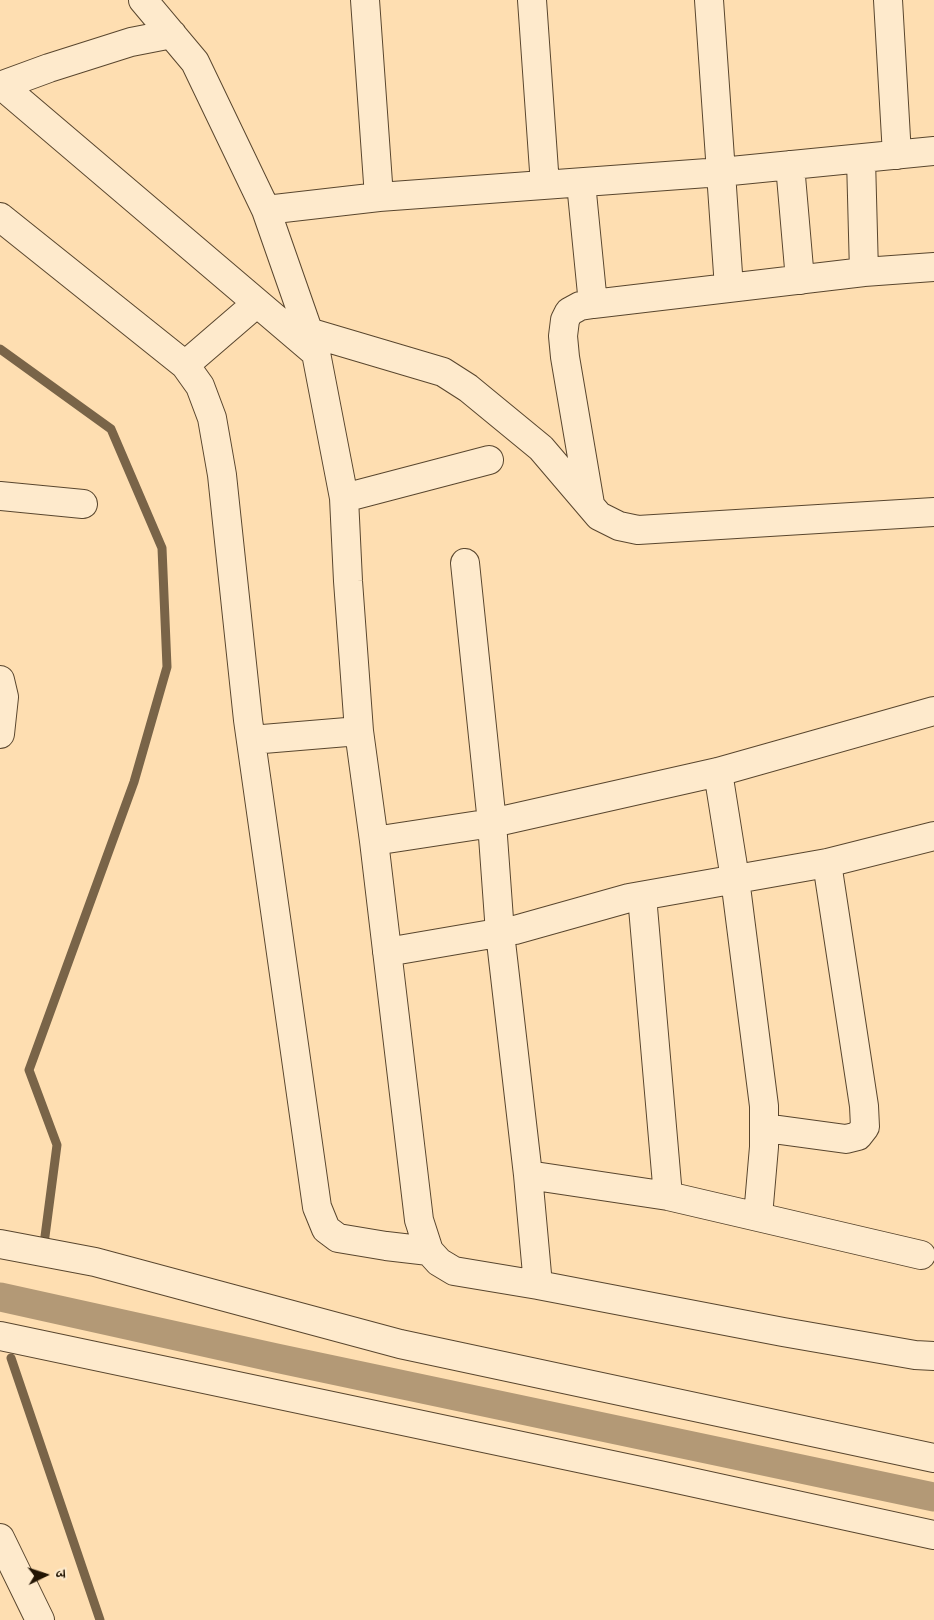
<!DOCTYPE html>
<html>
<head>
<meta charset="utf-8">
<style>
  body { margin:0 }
  #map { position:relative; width:934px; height:1620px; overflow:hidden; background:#fedeb1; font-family:"IM FELL Double Pica","Noto Serif Devanagari",serif }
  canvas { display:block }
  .north { position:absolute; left:20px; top:1550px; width:50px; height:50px; -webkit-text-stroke:4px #feeacc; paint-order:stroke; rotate:86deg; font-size:14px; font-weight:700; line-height:20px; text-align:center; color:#221402 }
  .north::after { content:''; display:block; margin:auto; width:18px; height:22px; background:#221402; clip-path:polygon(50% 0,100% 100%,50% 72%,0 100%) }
</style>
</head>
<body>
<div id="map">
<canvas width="934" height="1620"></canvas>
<div class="north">उ</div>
</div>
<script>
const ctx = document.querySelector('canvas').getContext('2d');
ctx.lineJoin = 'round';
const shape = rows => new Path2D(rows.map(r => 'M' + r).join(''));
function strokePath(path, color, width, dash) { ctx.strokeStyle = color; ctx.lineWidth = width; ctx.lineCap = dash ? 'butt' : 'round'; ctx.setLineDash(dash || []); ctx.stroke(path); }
strokePath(shape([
  [0,349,111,429,162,548,167,667,134,782,29,1070,57,1145,44,1244],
  [11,1358,100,1620]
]), '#796448', 9);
strokePath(shape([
  [0,1297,276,1358,934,1497]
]), '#b39976', 29);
const minor = shape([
  [143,0,195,62,266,210,316,353,344,498,348,581,359,731,374,841,419,1220,429,1251,439,1262,454,1271,538,1285,783,1332,915,1355,934,1356],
  [365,0,379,197],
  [532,0,545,185],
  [709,0,729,288],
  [888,0,897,155],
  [1,85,316,353],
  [0,86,49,68,131,42,172,34],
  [861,159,864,272],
  [790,165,800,280],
  [581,183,593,304],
  [266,210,379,197,721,172,934,151],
  [0,217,185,365,200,386,212,418,222,475,248,720,317,1207,326,1229,338,1238,386,1246,429,1251],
  [308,332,443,372,468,388,541,448,599,516,619,526,638,530,934,512],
  [185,365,257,303],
  [0,496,83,504],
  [344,498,489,460],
  [590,504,565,357,563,336,565,320,569,312,580,306,593,304,864,272,934,267],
  [465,563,492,823,500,933,528,1175,538,1285],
  [0,680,4,697,0,734],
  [251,740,359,731],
  [718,772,735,879,764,1106,764,1147,758,1216],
  [374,841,492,823,718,772,934,711],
  [642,896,668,1196],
  [387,952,515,930,629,898,827,863,934,836],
  [765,1128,846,1139,858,1136,865,1127,864,1106,827,863],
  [528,1175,668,1196,921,1255],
  [0,1244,95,1262,400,1344,934,1458],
  [0,1336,659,1475,934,1535],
  [0,1538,40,1620]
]);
strokePath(minor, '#59462e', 30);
strokePath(minor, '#feeacc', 28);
</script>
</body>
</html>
